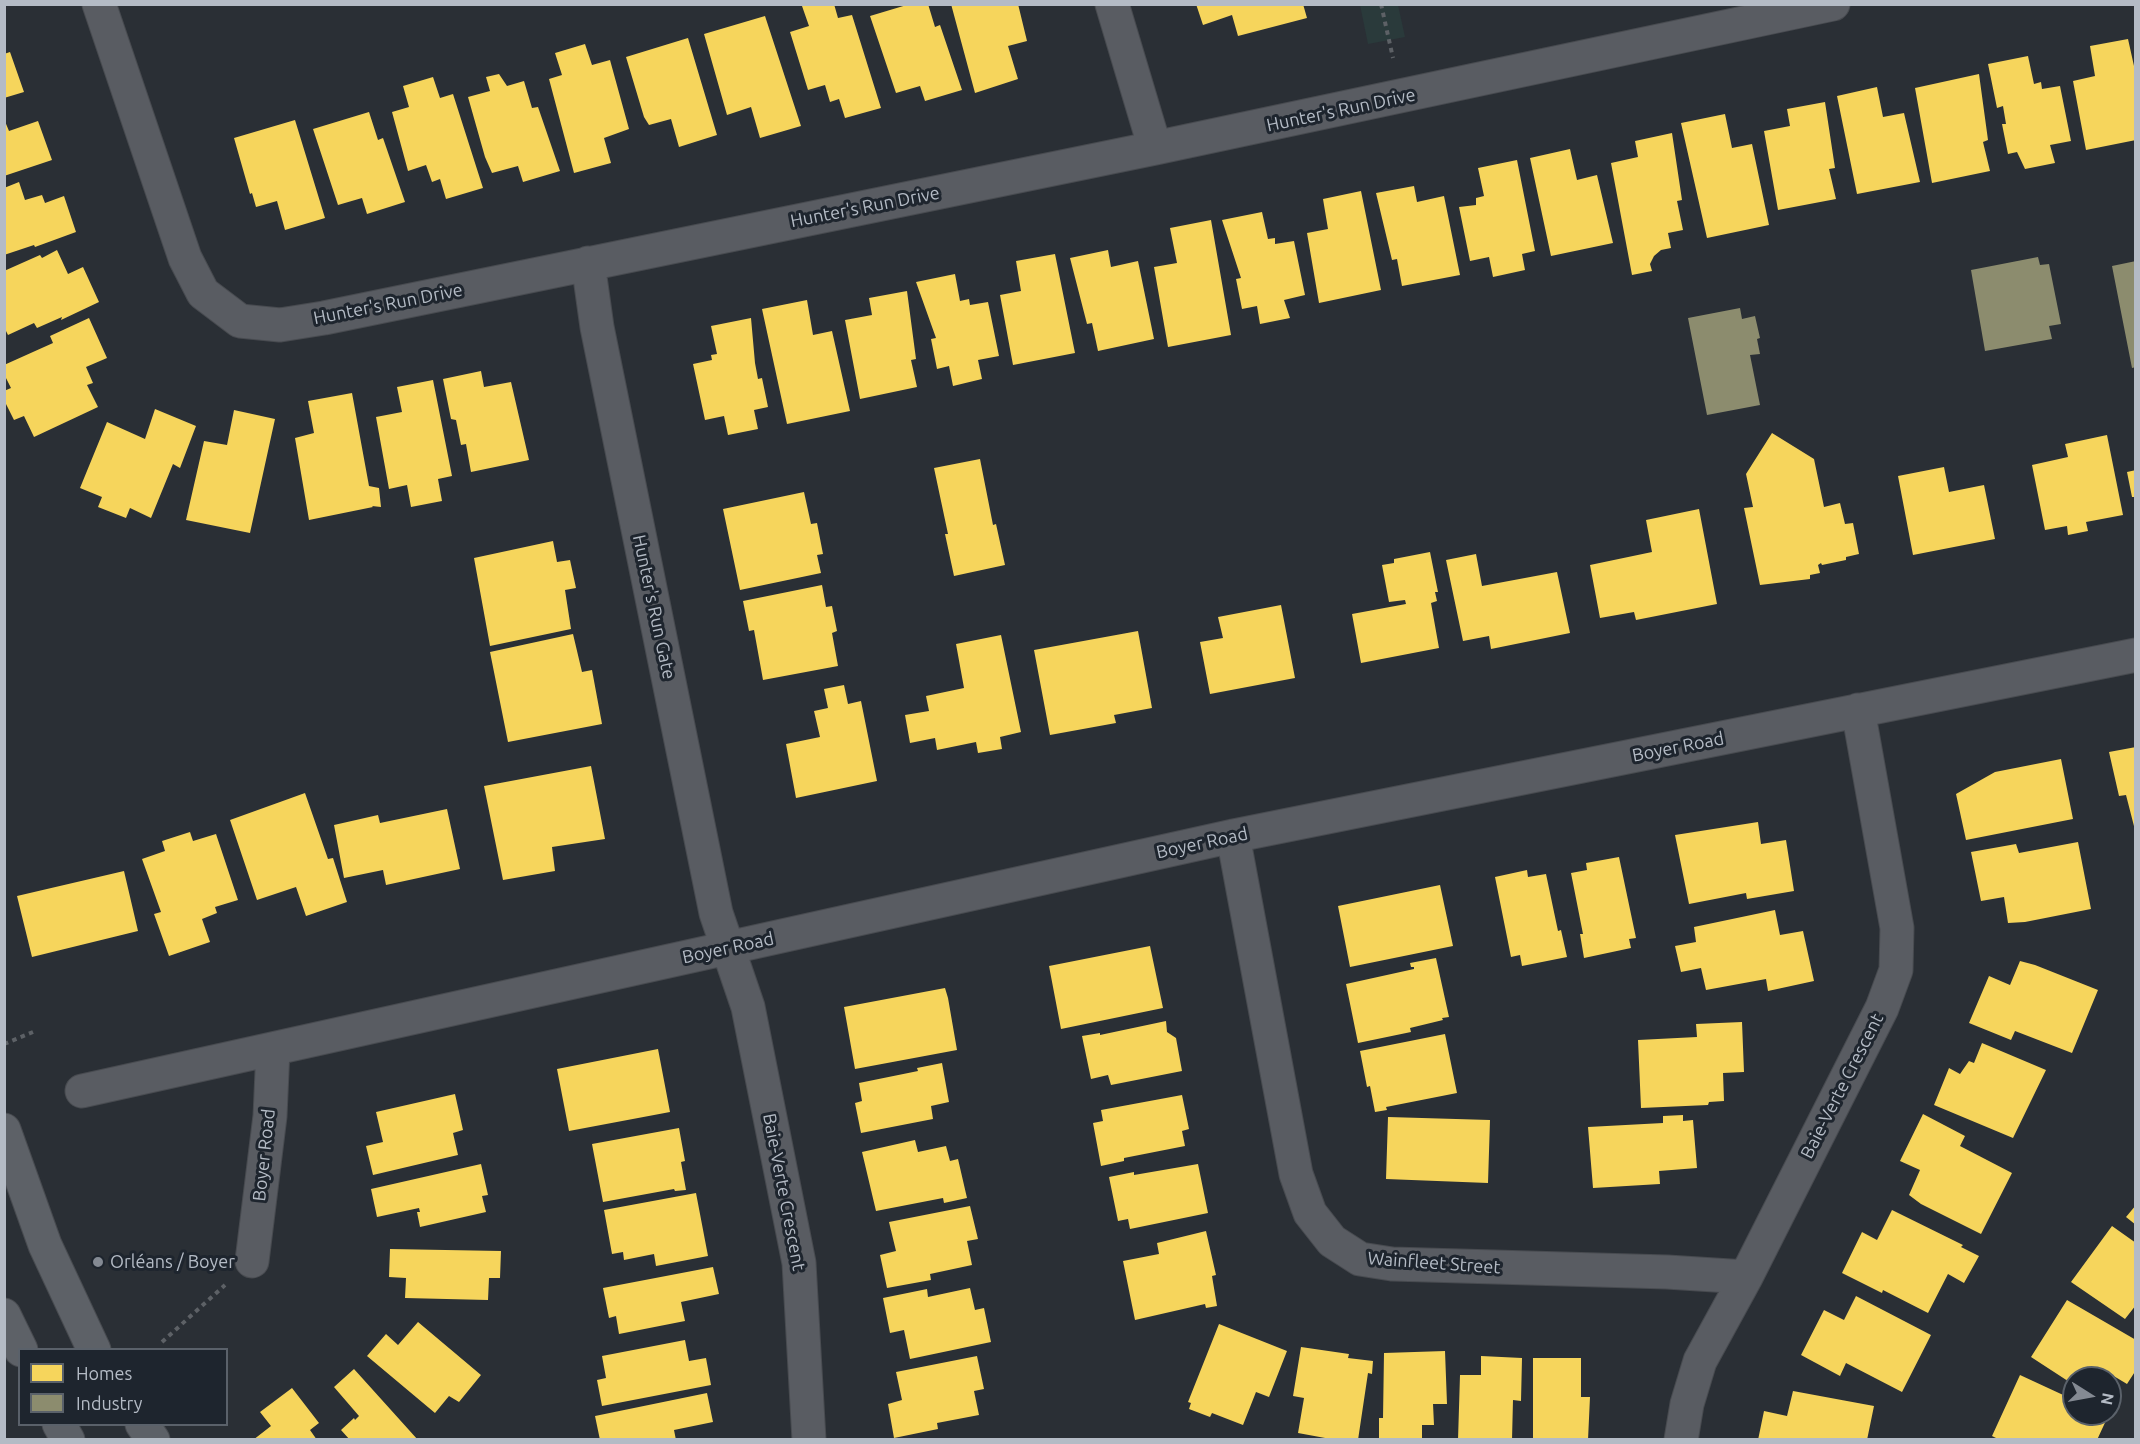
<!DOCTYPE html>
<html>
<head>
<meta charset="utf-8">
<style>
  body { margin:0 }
  #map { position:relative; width:2140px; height:1444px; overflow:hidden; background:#2a2f35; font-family:Ubuntu,sans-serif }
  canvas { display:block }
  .frame { position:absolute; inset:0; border:6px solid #b4bbc5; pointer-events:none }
  .legend { position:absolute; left:18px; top:1348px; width:210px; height:78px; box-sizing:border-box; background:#1e252e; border:2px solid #5a616a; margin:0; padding:8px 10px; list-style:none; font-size:18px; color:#b4bbc5 }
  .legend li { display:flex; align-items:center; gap:12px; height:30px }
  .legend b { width:30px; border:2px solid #5a616a }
  .north { position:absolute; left:2062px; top:1366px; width:60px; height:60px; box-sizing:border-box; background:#1e252e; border:2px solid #5a616a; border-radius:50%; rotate:101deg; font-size:16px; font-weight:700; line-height:24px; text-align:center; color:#b4bbc5 }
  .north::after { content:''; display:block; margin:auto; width:21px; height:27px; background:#848a93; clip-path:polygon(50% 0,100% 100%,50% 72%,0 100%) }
</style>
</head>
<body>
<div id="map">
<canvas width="2140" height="1444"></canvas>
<div class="frame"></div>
<ul class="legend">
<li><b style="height:16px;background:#f6d55c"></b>Homes</li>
<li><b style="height:16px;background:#8c8c6e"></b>Industry</li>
</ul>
<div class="north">N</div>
</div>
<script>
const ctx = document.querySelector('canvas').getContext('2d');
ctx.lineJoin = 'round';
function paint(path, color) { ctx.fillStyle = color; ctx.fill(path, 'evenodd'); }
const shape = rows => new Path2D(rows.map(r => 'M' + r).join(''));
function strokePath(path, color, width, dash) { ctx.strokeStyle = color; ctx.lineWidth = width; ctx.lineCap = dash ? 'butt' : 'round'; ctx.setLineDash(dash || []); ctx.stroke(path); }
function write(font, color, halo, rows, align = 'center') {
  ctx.font = font + ' Ubuntu,sans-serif'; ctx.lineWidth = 6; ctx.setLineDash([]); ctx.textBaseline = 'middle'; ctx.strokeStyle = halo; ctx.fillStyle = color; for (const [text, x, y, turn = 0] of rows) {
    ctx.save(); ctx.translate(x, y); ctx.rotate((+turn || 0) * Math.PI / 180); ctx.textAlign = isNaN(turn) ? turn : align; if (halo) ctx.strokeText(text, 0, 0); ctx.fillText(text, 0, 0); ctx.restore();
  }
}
paint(shape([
  [1360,5,1398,5,1405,37,1368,44]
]), '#2a3a3b');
paint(shape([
  [807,4,834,4,838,18,852,15,881,108,845,118,839,99,830,102,825,85,808,90,790,32,809,26,802,6],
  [910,4,928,4,935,27,940,25,962,90,925,101,920,86,896,93,870,16],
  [951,4,1018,4,1027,41,1008,46,1018,79,975,93],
  [1196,4,1303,4,1307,18,1238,36,1232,15,1203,25],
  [765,16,801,126,760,138,751,107,727,115,704,34],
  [688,38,717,135,679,147,671,119,649,125,644,117,626,57],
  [2128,39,2136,75,2136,140,2086,150,2073,81,2095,76,2090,46],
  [585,44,592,65,610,60,629,129,604,138,611,163,574,173,549,79,562,75,555,53],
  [10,52,24,92,4,98,4,54],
  [2028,56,2034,84,2041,82,2042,89,2060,86,2071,141,2050,145,2055,163,2025,169,2017,152,2008,154,2002,124,2006,124,2003,106,1997,108,1988,64],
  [499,74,507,86,524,81,532,108,538,107,560,171,523,182,518,166,492,173,485,157,468,97,490,91,486,77],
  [1979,74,1988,140,1983,142,1990,171,1932,183,1915,88],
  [433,77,440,98,453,94,483,188,446,199,440,179,432,182,426,165,408,171,392,112,409,107,403,86],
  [1877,87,1883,117,1904,113,1920,182,1857,194,1837,96],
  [1825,102,1835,168,1829,169,1836,199,1778,210,1764,131,1790,126,1787,109],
  [369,112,378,140,383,138,405,202,367,214,362,198,338,205,313,129],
  [1725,114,1732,148,1752,144,1769,225,1707,238,1681,123],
  [4,119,9,131,38,121,52,160,4,176],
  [295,120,325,218,285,230,277,201,256,207,252,193,250,194,234,138],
  [1672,133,1682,200,1677,201,1683,230,1668,233,1671,248,1661,250,1654,256,1650,264,1652,271,1632,275,1611,163,1638,157,1635,141],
  [1570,149,1577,180,1597,175,1613,243,1551,256,1530,158],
  [1517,160,1535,251,1522,254,1525,270,1493,277,1489,257,1470,261,1459,207,1476,205,1476,198,1484,196,1478,168],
  [19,182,25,200,42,195,45,203,64,196,76,232,35,247,34,245,4,255,4,188],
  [1414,186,1417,202,1444,196,1460,275,1402,286,1397,259,1392,260,1376,193],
  [1361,191,1381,290,1319,303,1307,233,1328,229,1323,199],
  [1262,212,1268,239,1275,238,1275,244,1294,241,1305,295,1284,300,1290,318,1260,324,1257,306,1242,309,1236,279,1241,278,1222,220],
  [1211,220,1231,335,1168,347,1154,267,1177,263,1170,228],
  [57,250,68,274,83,267,99,302,61,320,62,317,37,328,34,323,8,335,4,327,4,271,40,255,42,258],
  [1108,250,1111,267,1138,261,1154,339,1098,351,1092,323,1087,324,1070,258],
  [1055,254,1075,353,1013,365,1000,295,1021,291,1016,261],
  [955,274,960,301,969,299,970,305,988,302,999,356,978,360,982,379,953,386,949,366,937,369,931,339,936,338,916,282],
  [907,291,916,359,911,360,917,387,860,399,845,320,872,315,869,298],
  [807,300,813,335,832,331,850,411,787,424,762,309],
  [89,318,107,358,86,367,93,383,87,385,98,407,34,437,24,416,14,420,4,400,4,391,11,388,4,374,4,365,53,343,50,336],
  [751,318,755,363,758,379,762,378,768,407,754,410,758,429,728,435,724,416,705,420,693,364,712,360,711,355,717,354,711,326],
  [481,371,484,387,511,382,529,460,471,472,466,444,461,445,456,420,451,419,443,379],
  [433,380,452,476,438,479,442,501,411,507,407,485,389,489,376,417,402,412,397,387],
  [352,393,369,486,379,488,381,507,372,506,373,507,309,520,295,438,314,433,308,401],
  [155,409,196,426,180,468,173,464,151,518,130,508,126,518,98,507,102,497,80,488,107,422,145,439],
  [234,410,275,419,250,533,186,520,204,441,227,445],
  [1772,433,1814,459,1824,507,1840,503,1845,524,1853,523,1859,554,1846,557,1846,560,1822,565,1821,563,1818,565,1820,573,1810,575,1810,579,1760,585,1744,508,1753,507,1746,474],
  [2107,435,2123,515,2086,522,2088,531,2068,535,2067,526,2045,530,2032,465,2068,457,2065,444],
  [980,459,993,525,996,524,1005,565,954,576,945,534,948,534,934,468],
  [1944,467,1949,492,1984,485,1995,539,1913,555,1898,476],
  [2136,470,2136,497,2132,497,2127,472],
  [804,492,811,524,817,523,823,554,817,555,821,573,740,590,723,509],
  [1699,509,1717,604,1636,620,1634,612,1600,618,1590,565,1652,552,1646,520],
  [553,541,557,562,570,560,576,588,565,590,571,629,490,646,474,558],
  [1430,552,1438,592,1435,592,1437,601,1431,603,1439,648,1361,663,1352,614,1406,604,1405,600,1389,602,1382,565,1394,563,1394,559],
  [1476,554,1482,586,1557,572,1570,633,1491,649,1489,636,1463,641,1446,560],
  [822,585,826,607,832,606,837,631,832,633,838,666,763,680,754,630,749,631,743,601],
  [1281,605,1295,678,1210,694,1200,642,1223,638,1218,617],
  [1138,631,1152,708,1114,715,1116,723,1050,735,1034,650],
  [573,634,582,672,592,670,602,724,508,742,490,652],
  [1001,635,1021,732,1000,737,1002,749,978,753,976,742,937,750,935,738,910,743,905,715,929,711,926,696,964,688,956,644],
  [844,685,848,704,861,701,877,781,796,798,786,744,820,737,814,711,828,708,824,689],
  [2136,747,2136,830,2135,830,2126,795,2119,796,2109,752],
  [2061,759,2073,819,1966,840,1956,794,1995,772],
  [591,766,605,839,552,847,555,871,503,880,484,786],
  [305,793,328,859,333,858,347,902,306,916,296,887,257,900,230,820],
  [447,809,460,869,386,885,383,870,344,878,334,825,378,815,380,823],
  [1758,822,1761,844,1786,840,1794,891,1747,899,1746,893,1689,904,1675,835],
  [190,832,193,841,216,834,238,900,215,907,217,913,202,919,210,942,169,956,154,914,161,912,142,859,165,851,162,841],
  [2078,842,2091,909,2025,922,2008,923,2004,897,1981,901,1971,852,2016,844,2019,853],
  [1619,857,1636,938,1629,939,1631,948,1584,958,1580,934,1583,934,1571,873,1587,870,1586,863],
  [1527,870,1528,877,1546,874,1558,931,1561,930,1567,957,1522,966,1520,955,1511,957,1495,877],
  [124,871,138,931,32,957,17,896],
  [1440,885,1453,946,1350,967,1338,906],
  [1775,910,1780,935,1803,931,1814,981,1768,991,1766,979,1706,990,1701,968,1681,972,1675,946,1696,942,1694,927],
  [1150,946,1163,1008,1061,1029,1049,966],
  [1436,958,1449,1017,1442,1018,1443,1020,1410,1028,1411,1032,1358,1043,1346,984,1414,969,1414,967,1411,967,1410,963],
  [2020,961,2035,965,2098,990,2072,1053,2015,1031,2011,1040,1969,1023,1989,976,2010,985],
  [945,988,948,998,957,1050,855,1069,844,1007],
  [1166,1021,1167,1032,1176,1038,1182,1071,1111,1085,1108,1075,1091,1079,1082,1036,1100,1033,1100,1035],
  [1742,1022,1744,1072,1723,1073,1724,1101,1709,1102,1708,1105,1641,1108,1638,1040,1697,1037,1696,1024],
  [1445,1034,1457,1093,1386,1107,1387,1110,1375,1112,1370,1086,1367,1087,1360,1051],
  [1982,1043,2046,1070,2013,1138,1934,1105,1949,1068,1960,1074,1969,1061,1974,1063],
  [658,1049,670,1112,569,1131,557,1069],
  [942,1063,949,1102,931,1106,933,1119,861,1133,855,1103,862,1101,859,1083,918,1071,917,1068],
  [455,1094,463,1130,453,1133,458,1155,373,1175,366,1146,383,1142,376,1112],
  [1182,1095,1189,1129,1182,1131,1185,1146,1124,1158,1124,1161,1101,1166,1093,1123,1103,1121,1101,1110],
  [1923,1114,1965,1136,1960,1146,2012,1173,1981,1234,1921,1204,1909,1195,1920,1170,1900,1161],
  [1683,1115,1683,1121,1693,1120,1697,1168,1659,1171,1660,1184,1593,1188,1588,1127,1663,1123,1663,1116],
  [1388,1117,1490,1120,1488,1183,1386,1179],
  [679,1128,685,1161,681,1162,686,1190,675,1191,674,1189,603,1202,592,1144],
  [915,1140,918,1152,946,1146,950,1161,958,1159,967,1198,944,1203,943,1198,876,1211,862,1152],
  [481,1164,488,1195,482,1196,486,1212,420,1227,417,1212,420,1212,419,1208,377,1217,371,1189],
  [1198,1164,1208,1213,1130,1229,1128,1219,1118,1221,1109,1177,1134,1172,1134,1175],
  [696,1193,708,1256,656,1266,654,1254,624,1260,623,1252,612,1254,604,1210],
  [2136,1205,2136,1225,2126,1217],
  [970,1206,978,1239,967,1241,972,1265,930,1274,931,1280,887,1288,880,1255,896,1251,889,1222],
  [1892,1210,1963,1245,1961,1247,1979,1256,1964,1283,1948,1274,1928,1313,1883,1290,1882,1293,1842,1273,1862,1232,1877,1240],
  [2112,1226,2136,1243,2136,1305,2125,1319,2071,1282],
  [1206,1231,1216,1275,1212,1276,1217,1306,1206,1308,1205,1304,1135,1320,1123,1261,1159,1254,1157,1243],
  [390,1249,501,1251,500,1278,489,1278,488,1300,405,1298,406,1278,389,1277],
  [713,1267,719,1294,681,1302,685,1321,619,1334,616,1316,609,1318,603,1288],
  [970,1288,975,1310,984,1308,991,1342,910,1359,904,1330,890,1333,883,1298,927,1289,928,1297],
  [1856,1296,1931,1335,1902,1392,1846,1363,1840,1376,1801,1355,1824,1310,1844,1320],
  [2067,1300,2136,1340,2136,1370,2127,1384,2102,1369,2097,1378,2074,1378,2074,1385,2031,1357],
  [418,1322,481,1375,459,1402,449,1396,435,1413,367,1356,386,1334,398,1345],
  [1219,1324,1287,1351,1269,1397,1256,1392,1243,1425,1212,1413,1210,1417,1189,1409,1191,1403,1188,1402],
  [685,1340,689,1361,706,1358,711,1385,602,1406,597,1380,606,1378,602,1356],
  [1301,1347,1349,1354,1348,1358,1373,1361,1372,1374,1368,1373,1358,1440,1336,1440,1298,1433,1304,1398,1293,1396],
  [1445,1351,1447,1404,1433,1404,1434,1425,1422,1425,1422,1440,1379,1440,1379,1418,1383,1418,1384,1353],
  [977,1356,984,1389,974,1391,979,1415,937,1423,938,1429,894,1438,888,1404,902,1400,896,1372],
  [1481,1356,1522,1358,1521,1401,1513,1400,1512,1440,1458,1440,1460,1375,1481,1375],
  [1533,1358,1581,1358,1581,1397,1590,1397,1588,1440,1533,1440],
  [354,1369,418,1440,350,1440,341,1430,354,1418,355,1420,359,1416,334,1387],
  [2020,1375,2074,1400,2074,1414,2109,1414,2097,1440,2000,1440,1992,1436],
  [292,1388,319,1423,310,1430,317,1440,253,1440,271,1426,260,1412],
  [1793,1391,1874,1406,1867,1440,1758,1440,1764,1411,1787,1416],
  [707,1393,713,1422,674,1430,676,1440,600,1440,595,1416]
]), '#f6d55c');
paint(shape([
  [2038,257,2040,265,2049,264,2061,324,2049,326,2052,339,1985,351,1971,270],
  [2136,261,2136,367,2132,368,2112,266],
  [1740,308,1742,319,1755,316,1760,338,1757,339,1760,354,1750,355,1760,405,1707,415,1688,318]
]), '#8c8c6e');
const minor = shape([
  [99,4,185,258,203,293,240,321,280,325,324,318,1155,148,1833,4],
  [1112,4,1155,148],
  [588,263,597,327,716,913,748,1007,799,1263,809,1440],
  [1233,836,1296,1174,1310,1213,1332,1241,1360,1259,1392,1264,1667,1272,1746,1277],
  [82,1091,1233,836,2136,655],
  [252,1261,270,1116,273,1049],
  [1681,1440,1687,1404,1700,1361,1746,1277,1882,1008,1896,970,1897,928,1858,710]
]);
const secondary = shape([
  [4,1130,45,1245,94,1350],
  [4,1315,21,1350],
  [59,1424,68,1440],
  [142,1424,153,1440]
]);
strokePath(minor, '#484b50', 35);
strokePath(secondary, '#484b50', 35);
strokePath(shape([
  [1381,4,1393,58],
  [4,1044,33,1032],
  [162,1342,225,1285]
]), '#5d6166', 4, [4.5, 4.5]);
strokePath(minor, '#595c62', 33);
strokePath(secondary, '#5d6167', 33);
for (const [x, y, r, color] of [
  [98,1262,6,"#848a93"]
]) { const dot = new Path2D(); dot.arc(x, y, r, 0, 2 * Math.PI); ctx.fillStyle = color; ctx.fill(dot); strokePath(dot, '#1e252e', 2); }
write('18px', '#b4bbc5', '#1e252e', [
  ["Hunter's Run Drive",1341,110,-12],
  ["Hunter's Run Drive",865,207,-11],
  ["Hunter's Run Drive",388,304,-11],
  ["Hunter's Run Gate",654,607,78],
  ["Boyer Road",1678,747,-11],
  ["Boyer Road",1202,843,-12],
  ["Boyer Road",728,948,-12],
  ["Baie-Verte Crescent",1842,1086,-63],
  ["Boyer Road",264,1155,-84],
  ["Baie-Verte Crescent",784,1192,79],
  ["Wainfleet Street",1434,1263,4]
]);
write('18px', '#b4bbc5', '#1e252e', [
  ["Orléans / Boyer",110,1262]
], 'left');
</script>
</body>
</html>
